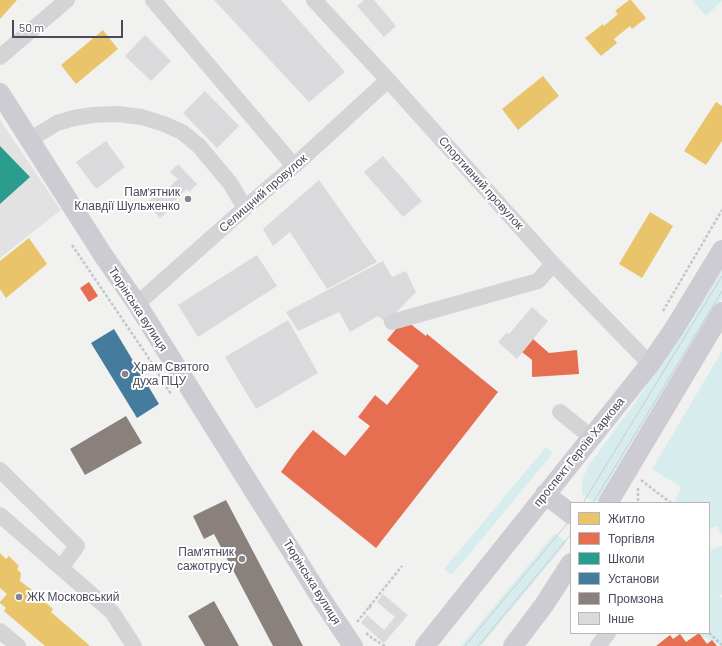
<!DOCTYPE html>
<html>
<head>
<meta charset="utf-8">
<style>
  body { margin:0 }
  #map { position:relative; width:722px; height:646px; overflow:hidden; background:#f1f1f0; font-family:Barlow,sans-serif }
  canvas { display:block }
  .legend { position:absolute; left:570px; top:502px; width:140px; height:132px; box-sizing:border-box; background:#fff; border:1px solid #b7b6bd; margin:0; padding:5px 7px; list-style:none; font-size:12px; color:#4c495b }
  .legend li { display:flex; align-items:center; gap:8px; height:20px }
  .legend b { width:20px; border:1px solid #b7b6bd }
  .scale { position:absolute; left:12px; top:20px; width:111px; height:18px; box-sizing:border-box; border:2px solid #4c495b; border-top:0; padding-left:5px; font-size:12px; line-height:14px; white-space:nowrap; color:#4c495b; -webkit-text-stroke:3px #fff; paint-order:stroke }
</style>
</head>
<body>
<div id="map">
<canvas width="722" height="646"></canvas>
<ul class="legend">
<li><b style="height:11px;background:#e9c46a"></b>Житло</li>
<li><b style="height:11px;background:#e76f51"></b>Торгівля</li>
<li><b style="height:11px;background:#2a9d8f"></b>Школи</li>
<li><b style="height:11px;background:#457b9d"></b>Установи</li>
<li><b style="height:11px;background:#8a817c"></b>Промзона</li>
<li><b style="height:11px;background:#dad9dc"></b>Інше</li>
</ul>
<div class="scale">50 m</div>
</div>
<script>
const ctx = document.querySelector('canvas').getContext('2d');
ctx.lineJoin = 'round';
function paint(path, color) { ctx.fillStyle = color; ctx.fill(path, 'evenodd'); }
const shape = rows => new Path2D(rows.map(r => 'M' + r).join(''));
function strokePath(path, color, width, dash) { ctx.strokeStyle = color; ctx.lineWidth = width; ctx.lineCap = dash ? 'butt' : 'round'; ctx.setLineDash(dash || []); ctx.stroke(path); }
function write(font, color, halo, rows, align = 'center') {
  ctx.font = font + ' Barlow,sans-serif'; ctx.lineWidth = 4; ctx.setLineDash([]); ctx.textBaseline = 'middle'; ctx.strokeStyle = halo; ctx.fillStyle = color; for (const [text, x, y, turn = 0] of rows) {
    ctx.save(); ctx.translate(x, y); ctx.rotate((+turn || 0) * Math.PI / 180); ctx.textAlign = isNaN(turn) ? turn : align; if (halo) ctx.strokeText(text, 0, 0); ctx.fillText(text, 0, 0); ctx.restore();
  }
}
paint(shape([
  [0,120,61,210,0,258]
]), '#e3e2e2');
paint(shape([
  [692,0,722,0,722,1,706,16],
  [722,265,722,299,675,379,603,498,597,501,592,501,587,498,582,494,582,489,583,477,589,465,637,400],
  [722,351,722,535,717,526,709,529,709,503,674,503,681,487,652,469],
  [546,447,553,453,452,575,444,569],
  [555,533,567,542,481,646,461,646],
  [722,546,722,595,720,593,719,595,722,598,722,646,701,636,700,633,709,633,709,552,717,547]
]), '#d7eded');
paint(shape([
  [0,0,17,0,0,19],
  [629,0,631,0,646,18,632,29,630,26,614,39,617,43,601,56,585,38,603,24,604,26,618,14,615,11],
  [103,30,118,49,76,84,61,65],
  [543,76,559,96,518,130,502,109],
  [716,102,722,106,722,141,706,165,684,151],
  [650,212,673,226,642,278,619,264],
  [29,238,47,264,6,298,0,289,0,261],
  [0,553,6,559,9,556,19,566,17,569,21,573,20,581,32,590,29,593,41,603,44,601,53,609,51,612,90,646,45,646,4,611,6,608,0,603,0,602,7,594,0,588]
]), '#e9c46a');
paint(shape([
  [89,282,98,296,89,302,80,288],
  [404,319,426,336,427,334,498,392,376,548,281,472,295,452,313,430,345,456,370,426,358,417,375,395,387,405,419,366,387,340],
  [533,339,549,353,577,350,579,374,532,377,532,360,522,352],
  [699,633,707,644,712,640,717,646,656,646,670,635,673,639,680,634,686,642]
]), '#e76f51');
paint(shape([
  [0,146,30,177,0,204]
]), '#2a9d8f');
paint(shape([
  [114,329,159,404,137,418,91,343]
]), '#457b9d');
paint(shape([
  [126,416,142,443,85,475,70,449],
  [226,500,303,646,273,646,214,534,204,539,193,516],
  [214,601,239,646,205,646,188,616]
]), '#8a817c');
paint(shape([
  [214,0,281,0,345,72,309,102],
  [364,0,374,0,396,26,384,37,357,6],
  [145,35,171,61,151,81,125,56],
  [205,91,239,126,217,148,183,113],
  [106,141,125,167,96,189,76,162],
  [383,156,422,201,403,217,364,172],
  [178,164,197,184,189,192,187,189,170,205,172,208,160,218,146,203,159,192,161,194,178,179,170,172],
  [319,180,377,262,327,289,290,232,273,246,263,229],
  [257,255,277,286,198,337,178,305],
  [383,261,392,277,406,271,416,292,386,323,378,316,350,332,339,312,298,331,286,312],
  [532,307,548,321,517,359,498,342,507,332,509,334],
  [288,320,318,373,256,409,225,357],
  [383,594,408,615,384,643,361,623,367,615,384,630,395,617,377,602]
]), '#dad9dc');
strokePath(shape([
  [72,245,146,354,171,394],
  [663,311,722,210],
  [641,480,671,503],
  [638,488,638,503],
  [369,606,372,609],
  [357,622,402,566],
  [366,633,372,638,385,646],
  [709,633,722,645]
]), '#c1c7cb', 2.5, [3, 2]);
strokePath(shape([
  [153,0,294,166],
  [314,0,388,80,553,264,650,364],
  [0,57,67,0],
  [29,140,57,123,74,118,93,115,118,114,142,117,164,124,182,132,199,146,230,183,245,208],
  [137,304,245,208,294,166,388,80],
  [392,322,538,281,553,264],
  [560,412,591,437],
  [0,470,77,546,61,568],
  [0,515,112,612,134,646],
  [0,631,18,646],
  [598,646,608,633]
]), '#d4d4d7', 16);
strokePath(shape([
  [0,93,103,255,137,304,324,603,353,646],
  [545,494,571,514],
  [608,503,722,312],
  [425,646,650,364,674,329,722,250],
  [513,646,544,605,571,563]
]), '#cdccd2', 20);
strokePath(shape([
  [583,503,722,276],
  [593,503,722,291],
  [465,646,571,519],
  [478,646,571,534]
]), '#cccbce', 1);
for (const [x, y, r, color] of [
  [188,199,4,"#86848f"],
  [125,374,4,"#86848f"],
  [242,559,4,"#86848f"],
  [19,597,4,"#86848f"]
]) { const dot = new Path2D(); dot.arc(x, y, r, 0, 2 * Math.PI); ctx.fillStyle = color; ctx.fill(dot); strokePath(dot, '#fff', 1.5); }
write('12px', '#4c495b', '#fff', [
  ["Спортивний провулок",481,183,48],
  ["Селищний провулок",263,193,-41],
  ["Тюрінська вулиця",138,309,57],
  ["проспект Героїв Харкова",579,452,-51],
  ["Тюрінська вулиця",312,582,58]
]);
write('12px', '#4c495b', '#fff', [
  ["Пам'ятник",180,192],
  ["Клавдії Шульженко",180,206],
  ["Храм Святого",133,367,"left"],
  ["духа ПЦУ",133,381,"left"],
  ["Пам'ятник",234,552],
  ["сажотрусу",234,566],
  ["ЖК Московський",27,597,"left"]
], 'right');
</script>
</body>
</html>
